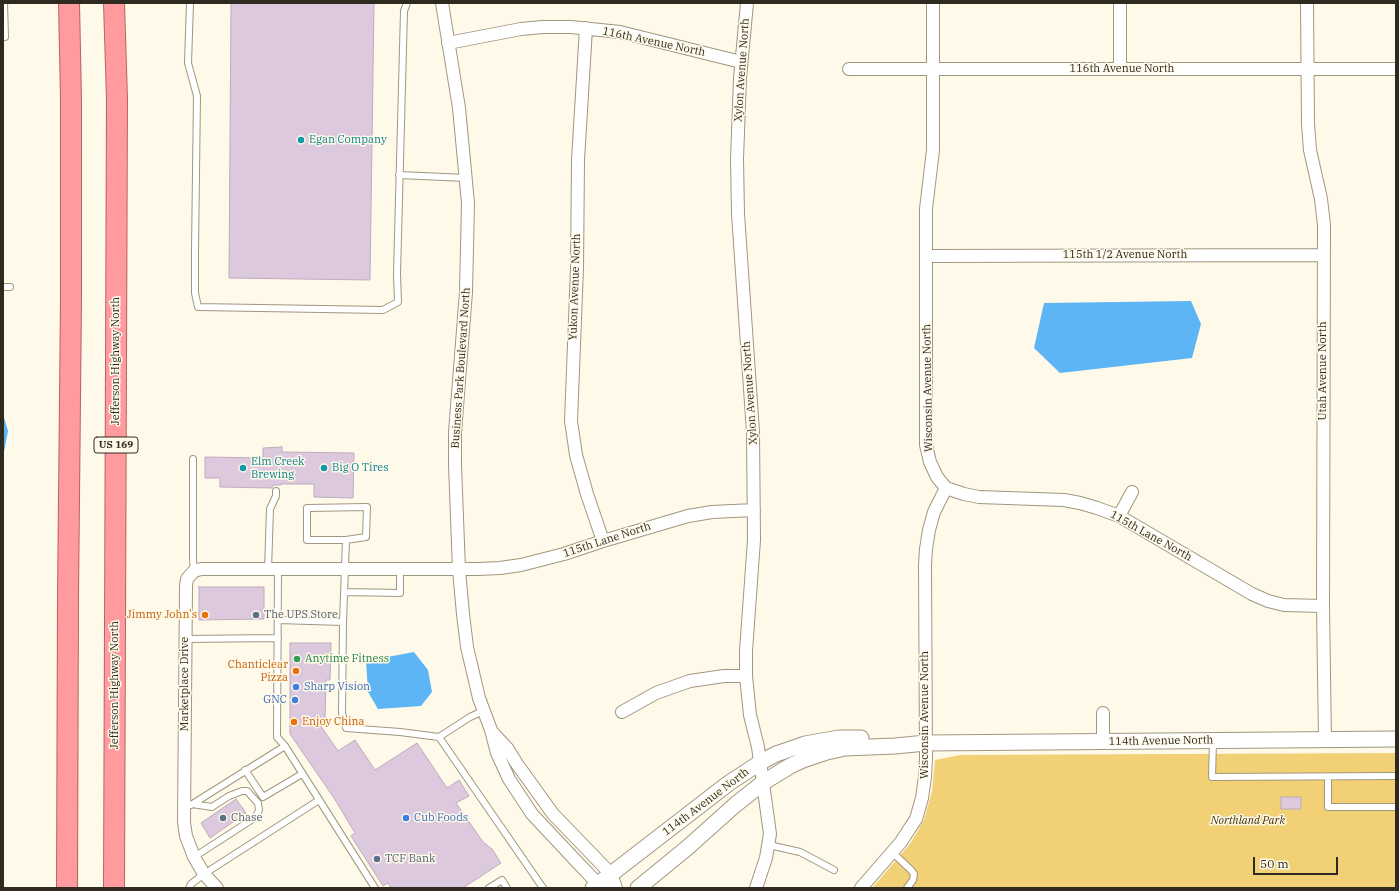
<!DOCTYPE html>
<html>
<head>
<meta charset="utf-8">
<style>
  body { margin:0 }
  #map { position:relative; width:1399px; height:891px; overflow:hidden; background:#fff9e9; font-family:"IBM Plex Serif",serif }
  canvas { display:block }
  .frame { position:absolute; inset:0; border:4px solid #2e2a20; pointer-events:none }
  .scale { position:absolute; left:1253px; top:857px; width:85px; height:18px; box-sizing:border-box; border:2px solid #2e2a20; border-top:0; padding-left:5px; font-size:12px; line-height:14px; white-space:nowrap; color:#2e2a20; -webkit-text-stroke:3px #fff9e9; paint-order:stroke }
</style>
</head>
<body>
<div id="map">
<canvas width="1399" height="891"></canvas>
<div class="frame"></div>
<div class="scale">50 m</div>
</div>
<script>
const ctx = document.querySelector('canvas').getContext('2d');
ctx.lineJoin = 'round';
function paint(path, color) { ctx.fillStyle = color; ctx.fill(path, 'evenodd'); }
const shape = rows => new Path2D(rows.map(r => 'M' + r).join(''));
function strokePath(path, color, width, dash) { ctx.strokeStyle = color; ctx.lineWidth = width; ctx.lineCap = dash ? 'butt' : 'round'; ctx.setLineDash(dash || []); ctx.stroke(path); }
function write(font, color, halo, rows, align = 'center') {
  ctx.font = font + ' "IBM Plex Serif",serif'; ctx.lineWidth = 3; ctx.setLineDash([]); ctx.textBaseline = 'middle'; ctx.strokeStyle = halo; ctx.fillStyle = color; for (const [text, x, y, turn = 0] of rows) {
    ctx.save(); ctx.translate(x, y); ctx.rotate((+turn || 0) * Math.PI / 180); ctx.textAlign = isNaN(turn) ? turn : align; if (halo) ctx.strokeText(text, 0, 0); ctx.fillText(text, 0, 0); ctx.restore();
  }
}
paint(shape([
  [1396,753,1396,888,872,888,910,844,924,820,932,791,935,760,960,755]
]), '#f2d075');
paint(shape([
  [1191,301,1201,324,1192,358,1060,373,1034,348,1044,303],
  [3,414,8,431,3,457],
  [414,652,428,670,432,692,421,706,378,709,368,692,366,661]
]), '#5db5f5');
const building = shape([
  [231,3,374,3,370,280,229,278,231,3],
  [282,447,282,452,354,453,353,498,314,497,314,484,281,484,281,485,273,485,272,488,220,487,220,478,205,478,205,457,263,458,263,448,282,447],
  [199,587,264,587,264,619,199,620,199,587],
  [290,643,331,643,330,680,326,680,325,721,318,722,338,751,355,740,375,770,417,743,447,788,459,780,469,796,456,803,483,842,492,849,501,863,463,888,391,888,388,883,383,886,351,836,355,833,334,798,290,734,290,643],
  [1281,797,1301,797,1301,809,1281,809,1281,797],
  [236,799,246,813,210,838,201,823,236,799]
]);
paint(building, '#ddc9dd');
strokePath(building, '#beabbe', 1);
const service = shape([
  [190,3,188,63,197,96,195,250,195,293,198,307,383,310,398,302,397,274,404,11,407,3],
  [3,37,5,37,4,3],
  [399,175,466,178],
  [3,287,10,287],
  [193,459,193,559,194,571],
  [346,540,307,540,307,508,367,507,366,537,346,540,343,622,342,713,346,728,400,732,439,737,470,717,483,711],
  [268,570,270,509,276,496,276,491],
  [278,570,277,737,285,746,375,888],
  [345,592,400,593,400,570],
  [278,620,343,622],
  [185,639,278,638],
  [439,737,543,888],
  [1213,741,1212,777,1396,776],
  [245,770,263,797,302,774],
  [1328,777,1328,807,1396,807],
  [192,804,212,807,229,796,242,791,247,791,258,803,259,810,256,817,194,857],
  [191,805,285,746],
  [769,845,800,852,834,870],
  [892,852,911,870,914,874,913,880,907,888],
  [189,888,191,884,204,874,319,800],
  [489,888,502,880,507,888]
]);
const minor = shape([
  [442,3,459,108,468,203,466,292,455,432,455,465,459,570,463,614,467,647,479,698,491,730,497,753,509,779,532,814,578,863,598,884,604,888],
  [747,3,740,78,737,159,738,214,753,432,754,540,746,651,746,676,750,715,758,747,770,834,766,858,756,888],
  [933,3,933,150,926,209,926,445,930,462,937,477,946,488],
  [1120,3,1120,69],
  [1307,3,1308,124,1310,150,1321,199,1324,225,1323,606,1325,740],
  [586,28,578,160,577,268,571,421,576,455,587,494,603,541],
  [448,43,521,29,542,27,571,27,620,32,741,62],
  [849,69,1396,69],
  [927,256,1323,255],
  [946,488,964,494,979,497,1064,500,1080,503,1097,508,1119,516,1252,594,1268,601,1284,605,1323,606],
  [1119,516,1132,492],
  [622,712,656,693,690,681,724,676,746,676],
  [493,733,507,748,517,764,553,814,611,874,616,888],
  [1103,741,1103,713],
  [217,888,204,874,194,857,186,836,184,822,186,586,187,579,194,571,201,569,478,569,500,568,521,565,564,554,603,541,688,516,712,512,754,510],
  [861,888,901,842,908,831,916,819,922,798,925,777,926,758,925,565,926,549,929,530,934,512,946,488]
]);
const tertiary = shape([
  [593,888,729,783,761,762,776,754,805,744,839,738,861,738],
  [638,888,687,848,735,805,764,782,790,766,803,760,827,752,845,748,895,746,926,743,1396,739]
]);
const trunk = shape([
  [67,888,68,597,71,299,71,99,69,3],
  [114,888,117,99,114,3]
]);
strokePath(service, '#a0977f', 8);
strokePath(minor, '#a0977f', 14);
strokePath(tertiary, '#a0977f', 17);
strokePath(trunk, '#b66362', 22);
strokePath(service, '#fff', 6);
strokePath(minor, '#fff', 12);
strokePath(tertiary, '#fff', 15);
strokePath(trunk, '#ff9b9e', 20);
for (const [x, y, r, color] of [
  [301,140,4,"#0f9aa8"],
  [243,468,4,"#0f9aa8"],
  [324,468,4,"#0f9aa8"],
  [205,615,4,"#e8710a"],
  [256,615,4,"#5c6f8a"],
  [297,659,4,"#2e9e5b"],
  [296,671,4,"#e8710a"],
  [296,687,4,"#3f7fe0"],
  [295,700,4,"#3f7fe0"],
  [294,722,4,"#e8710a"],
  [223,818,4,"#5c6f8a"],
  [406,818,4,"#3f7fe0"],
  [377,859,4,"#5c6f8a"]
]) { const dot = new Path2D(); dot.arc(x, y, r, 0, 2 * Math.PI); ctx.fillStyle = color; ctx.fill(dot); strokePath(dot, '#fff9e9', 1.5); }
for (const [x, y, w] of [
  [116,445,44]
]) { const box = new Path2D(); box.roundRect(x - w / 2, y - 8, w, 16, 3); ctx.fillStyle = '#fff9e9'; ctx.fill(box); strokePath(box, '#2e2a20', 1); }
write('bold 10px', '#2e2a20', null, [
  ["US 169",116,445]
]);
write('11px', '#2e2a20', '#fff9e9', [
  ["116th Avenue North",654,42,12],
  ["116th Avenue North",1122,69],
  ["Xylon Avenue North",742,70,-86],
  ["115th 1/2 Avenue North",1125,255],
  ["Yukon Avenue North",575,287,-88],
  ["Jefferson Highway North",116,361,-90],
  ["Business Park Boulevard North",461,368,-86],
  ["Utah Avenue North",1323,371,-90],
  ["Wisconsin Avenue North",928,388,-91],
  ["Xylon Avenue North",750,393,-94],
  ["115th Lane North",1151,536,29],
  ["115th Lane North",607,540,-18],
  ["Marketplace Drive",185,684,-90],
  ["Jefferson Highway North",115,685,-90],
  ["Wisconsin Avenue North",925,715,-90],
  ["114th Avenue North",1161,741,-1],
  ["114th Avenue North",706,802,-37]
]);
write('11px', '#0d838f', '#fff9e9', [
  ["Egan Company",309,140],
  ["Elm Creek",251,462],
  ["Brewing",251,475],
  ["Big O Tires",332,468]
], 'left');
write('11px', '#c56008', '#fff9e9', [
  ["Jimmy John's",197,615],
  ["Chanticlear",288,665],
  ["Pizza",288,678],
  ["Enjoy China",302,722,"left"]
], 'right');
write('11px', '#4e5e75', '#fff9e9', [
  ["The UPS Store",264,615],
  ["Chase",231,818],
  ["TCF Bank",385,859]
], 'left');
write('11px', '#27864d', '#fff9e9', [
  ["Anytime Fitness",305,659]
], 'left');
write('11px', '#366cbe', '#fff9e9', [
  ["Sharp Vision",304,687],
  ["GNC",287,700,"right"],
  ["Cub Foods",414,818]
], 'left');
write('italic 11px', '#3e2f02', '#fff9e9', [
  ["Northland Park",1248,821]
]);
</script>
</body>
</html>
